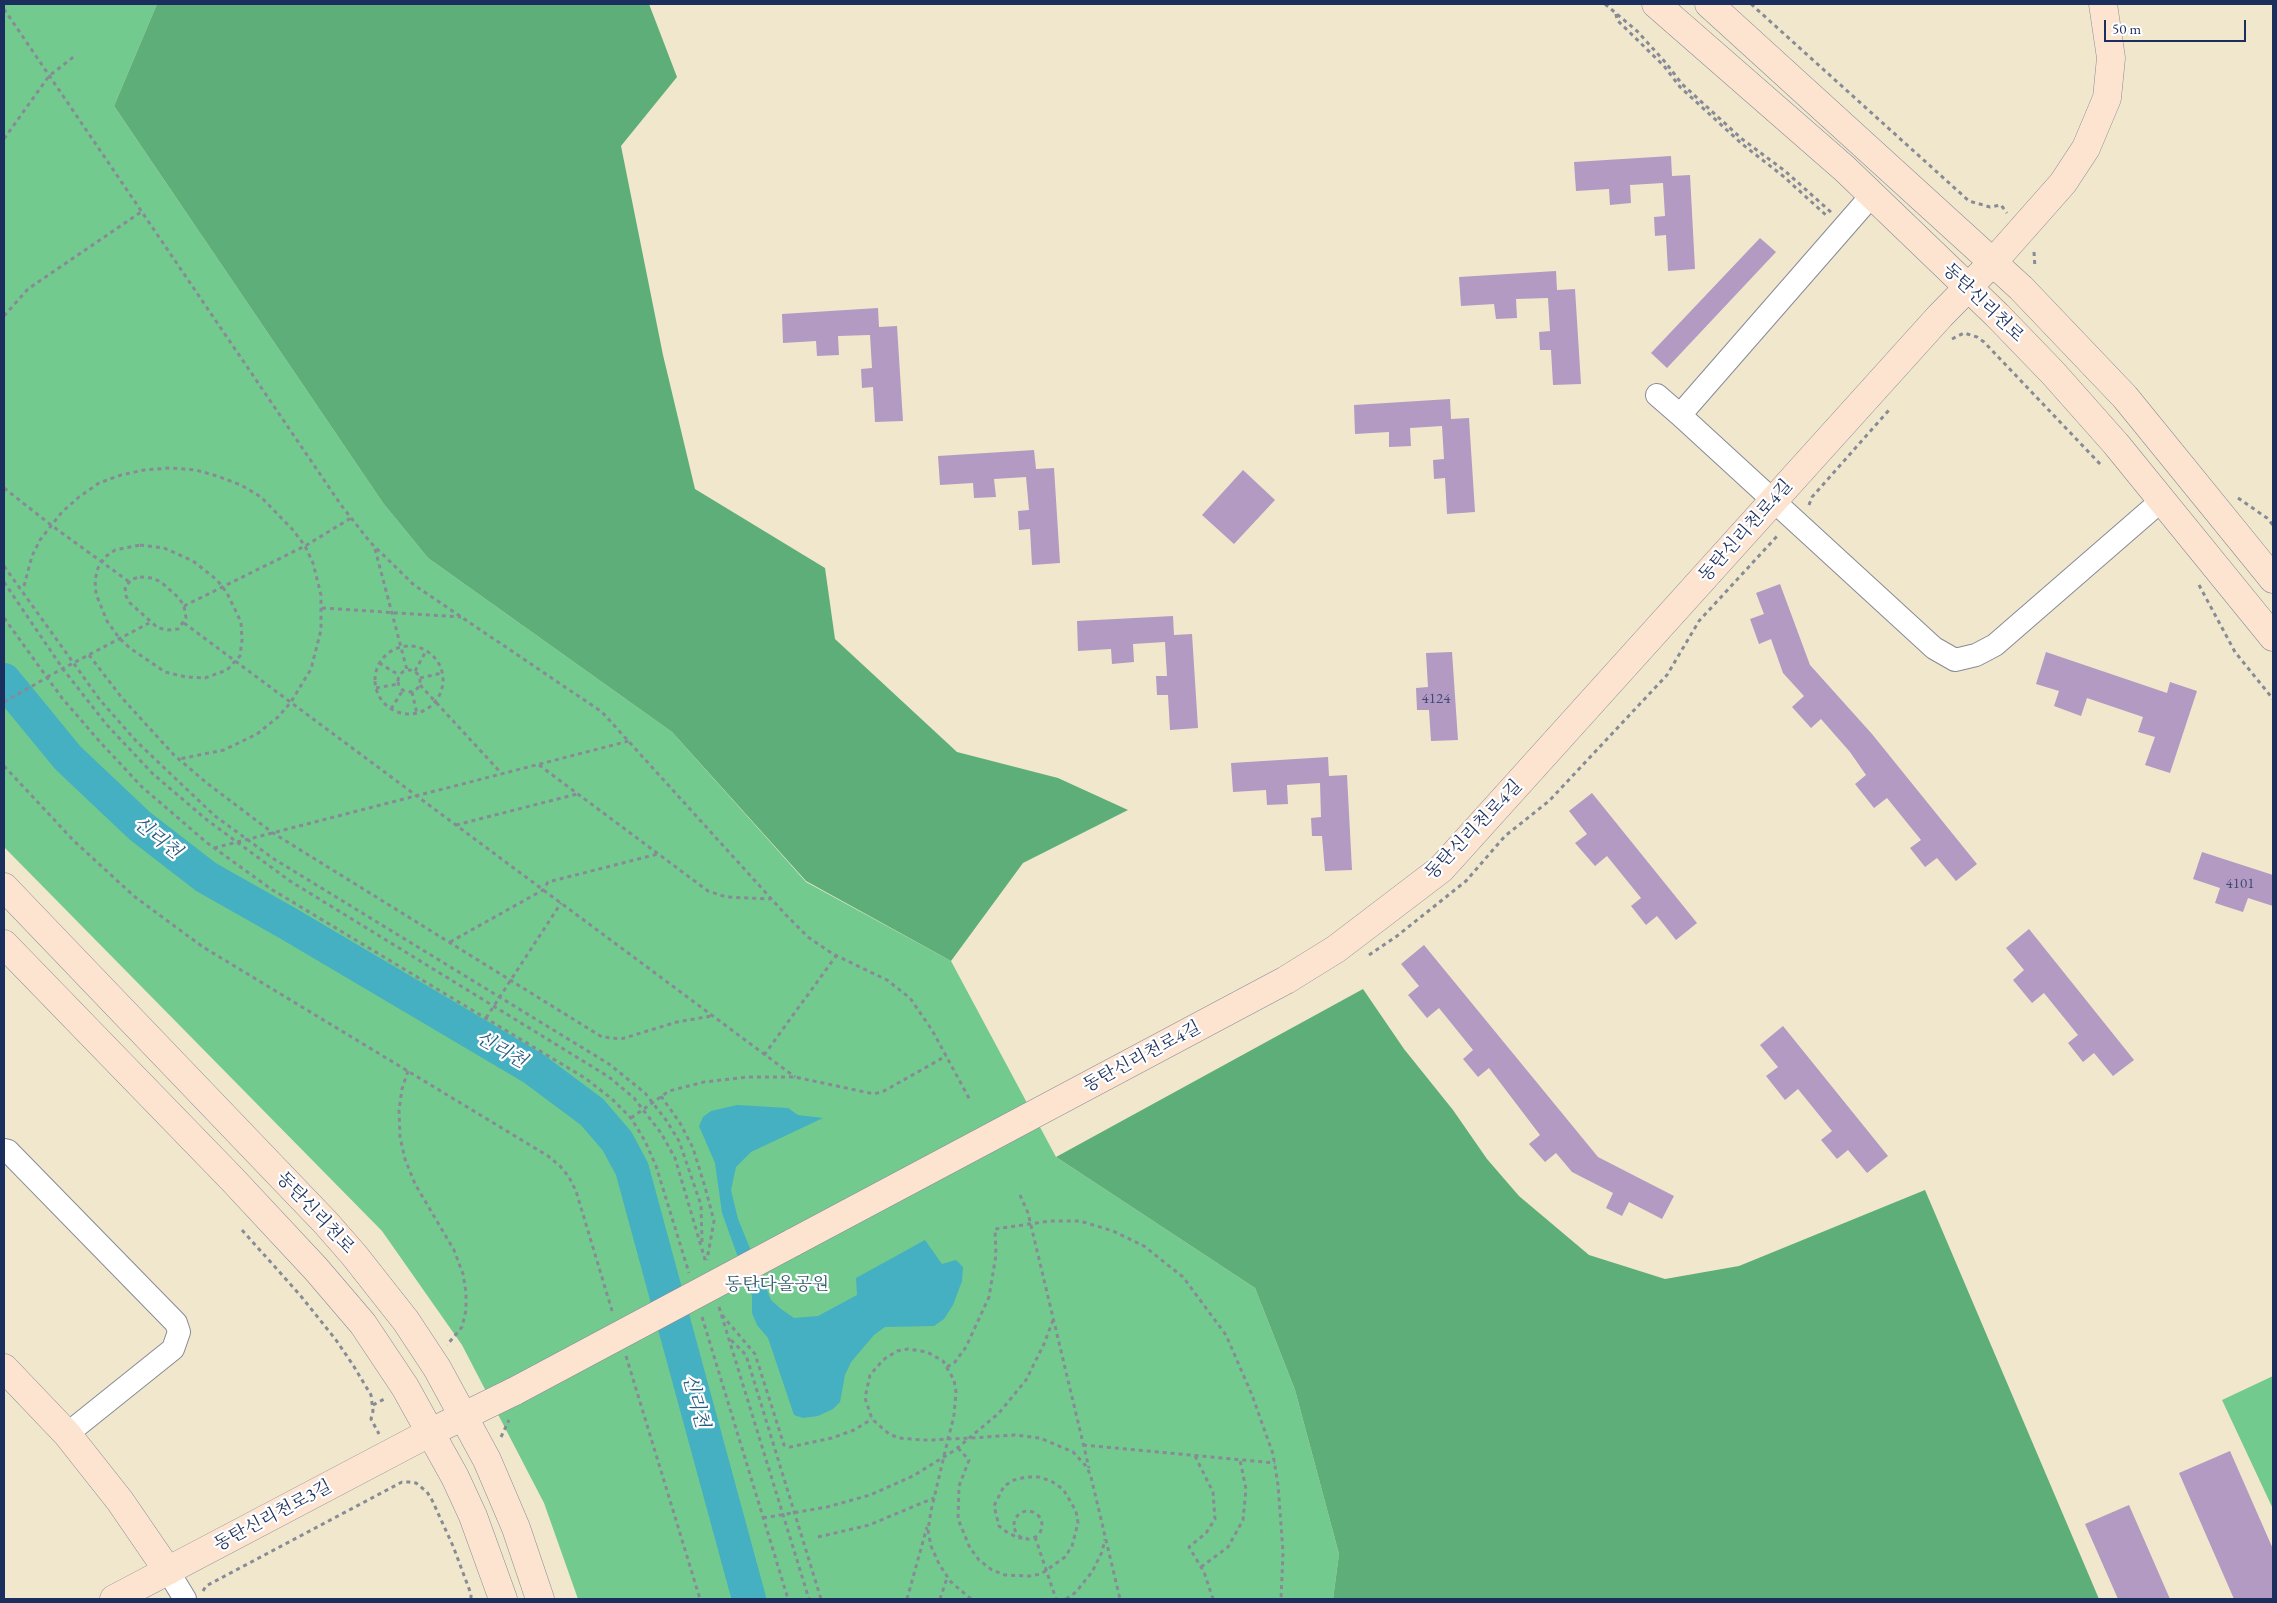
<!DOCTYPE html>
<html>
<head>
<meta charset="utf-8">
<style>
  body { margin:0 }
  #map { position:relative; width:2277px; height:1603px; overflow:hidden; background:#f1e7cd; font-family:"EB Garamond",serif }
  canvas { display:block }
  .frame { position:absolute; inset:0; border:5px solid #1b2f5e; pointer-events:none }
  .scale { position:absolute; left:2104px; top:20px; width:142px; height:22px; box-sizing:border-box; border:2px solid #1b2f5e; border-top:0; padding-left:6px; font-size:15px; line-height:18px; white-space:nowrap; color:#1b2f5e; -webkit-text-stroke:4px #fff; paint-order:stroke }
</style>
</head>
<body>
<div id="map">
<canvas width="2277" height="1603"></canvas>
<div class="frame"></div>
<div class="scale">50 m</div>
</div>
<script>
const ctx = document.querySelector('canvas').getContext('2d');
ctx.lineJoin = 'round';
function paint(path, color) { ctx.fillStyle = color; ctx.fill(path, 'evenodd'); }
const shape = rows => new Path2D(rows.map(r => 'M' + r).join(''));
function strokePath(path, color, width, dash) { ctx.strokeStyle = color; ctx.lineWidth = width; ctx.lineCap = dash ? 'butt' : 'round'; ctx.setLineDash(dash || []); ctx.stroke(path); }
function write(font, color, halo, rows, align = 'center') {
  ctx.font = font + ' "EB Garamond","Noto Serif KR",serif'; ctx.lineWidth = 4.5; ctx.setLineDash([]); ctx.textBaseline = 'middle'; ctx.strokeStyle = halo; ctx.fillStyle = color; for (const [text, x, y, turn = 0] of rows) {
    ctx.save(); ctx.translate(x, y); ctx.rotate((+turn || 0) * Math.PI / 180); ctx.textAlign = isNaN(turn) ? turn : align; if (halo) ctx.strokeText(text, 0, 0); ctx.fillText(text, 0, 0); ctx.restore();
  }
}
paint(shape([
  [4,4,157,4,114,106,383,503,428,558,672,732,806,882,951,961,1056,1157,1255,1288,1295,1390,1339,1554,1333,1599,578,1599,544,1503,462,1345,382,1231,4,847],
  [2273,1376,2273,1509,2222,1400]
]), '#73ca8f');
paint(shape([
  [157,4,649,4,677,77,621,146,663,355,695,489,825,568,835,639,957,752,1058,778,1128,810,1023,863,951,961,806,881,672,732,428,558,383,503,114,106],
  [1363,989,1404,1049,1453,1110,1487,1159,1519,1196,1589,1255,1665,1279,1739,1266,1925,1190,2099,1599,1333,1599,1339,1554,1295,1390,1255,1288,1056,1157]
]), '#5eae7a');
paint(shape([
  [737,1105,788,1108,798,1115,823,1118,751,1152,736,1167,731,1190,738,1219,771,1300,781,1309,794,1318,818,1316,857,1295,856,1278,925,1240,942,1264,956,1260,963,1267,962,1281,953,1305,944,1319,934,1326,885,1327,874,1335,851,1362,845,1375,840,1402,833,1409,818,1416,803,1418,794,1415,768,1338,757,1325,752,1313,752,1296,722,1213,715,1163,699,1126,703,1117,711,1111]
]), '#44b0c1');
strokePath(shape([
  [4,680,68,758,140,826,206,877,289,924,533,1068,592,1112,617,1141,632,1169,749,1599]
]), '#44b0c1', 34);
paint(shape([
  [1671,156,1672,176,1690,175,1695,269,1668,271,1666,235,1655,236,1654,217,1665,216,1663,183,1630,185,1631,203,1610,205,1609,189,1576,191,1574,162],
  [1760,238,1776,252,1667,368,1651,353],
  [1556,271,1557,290,1575,289,1581,384,1553,385,1551,350,1540,350,1539,332,1550,331,1548,298,1516,299,1517,318,1496,319,1494,304,1461,306,1459,277],
  [878,308,879,327,897,326,903,421,875,422,873,387,862,388,861,369,872,368,870,335,838,336,839,355,817,356,816,341,783,343,782,314],
  [1450,399,1451,419,1469,418,1475,512,1447,514,1445,478,1434,479,1433,460,1444,459,1442,426,1410,428,1411,446,1389,447,1389,432,1355,434,1354,405],
  [1034,450,1036,469,1054,468,1060,563,1032,565,1030,529,1019,530,1018,511,1029,510,1026,477,994,479,996,497,974,498,973,483,940,485,938,456],
  [1243,470,1275,500,1234,544,1202,515],
  [1780,584,1810,665,1872,734,1977,864,1956,881,1937,858,1925,867,1910,848,1921,840,1887,798,1874,808,1855,784,1866,775,1850,752,1821,719,1811,728,1792,707,1804,696,1783,673,1771,639,1759,644,1750,619,1764,614,1756,593],
  [1173,616,1174,635,1192,634,1198,728,1170,730,1168,695,1157,695,1156,676,1167,676,1165,642,1133,644,1134,662,1112,664,1111,649,1078,651,1077,621],
  [1452,652,1458,740,1431,741,1429,710,1417,710,1416,688,1428,687,1426,653],
  [2046,652,2167,693,2170,682,2197,691,2170,773,2145,765,2155,737,2138,732,2143,717,2087,698,2081,716,2054,706,2059,691,2036,684],
  [1328,757,1329,776,1347,775,1352,870,1325,871,1322,836,1312,836,1311,818,1321,817,1320,783,1287,785,1288,804,1267,805,1266,790,1233,792,1231,763],
  [1592,793,1697,923,1676,940,1657,916,1646,925,1631,906,1641,898,1607,856,1595,866,1575,843,1587,834,1569,811],
  [2202,852,2273,875,2273,906,2248,898,2243,912,2215,903,2220,888,2193,879],
  [2029,929,2134,1060,2113,1076,2094,1053,2083,1062,2068,1043,2078,1035,2044,993,2032,1003,2013,980,2024,970,2006,948],
  [1424,945,1598,1157,1674,1196,1662,1219,1629,1202,1622,1216,1606,1208,1613,1193,1572,1172,1556,1153,1545,1162,1529,1144,1540,1135,1489,1068,1478,1077,1463,1059,1473,1050,1439,1008,1427,1018,1408,995,1419,986,1401,964],
  [1783,1026,1888,1156,1867,1173,1848,1150,1837,1159,1821,1140,1832,1131,1798,1089,1785,1100,1766,1076,1778,1067,1760,1045],
  [2230,1451,2273,1549,2273,1599,2234,1599,2179,1473],
  [2129,1505,2170,1599,2118,1599,2085,1524]
]), '#b29ac3');
const street = shape([
  [1872,195,1680,415,1934,648,1955,660,1976,655,1995,645,2162,500],
  [1657,395,1680,415],
  [4,1150,8,1151,176,1323,179,1332,173,1349,67,1434],
  [168,1571,185,1599]
]);
const secondary = shape([
  [1656,4,1845,169,1997,315,2053,373,2116,444,2273,637],
  [1709,4,2021,288,2125,397,2273,579],
  [4,887,326,1223,354,1255,406,1321,437,1368,487,1460,516,1528,540,1599],
  [4,944,232,1179,316,1269,363,1324,405,1387,455,1477,473,1516,503,1599],
  [792,1243,1286,980,1336,949,1441,869,1940,316,1994,261,2063,183,2086,148,2107,98,2111,58,2103,4],
  [4,1368,67,1434,120,1501,168,1571],
  [114,1599,431,1432,515,1391]
]);
strokePath(street, '#868b96', 24);
strokePath(secondary, '#868b96', 29);
strokePath(shape([
  [1605,4,1637,31,1666,63,1682,84,1742,139,1785,171,1832,213],
  [1751,4,1969,201,1990,207,2001,205,2007,213],
  [4,9,341,505,370,542,414,585,602,712,786,915,808,937,833,954,887,980,910,998,932,1030,970,1100],
  [1616,14,1617,20,1664,66,1680,87,1742,144,1783,176,1827,216],
  [4,139,49,76,76,55],
  [2034,252,2035,268],
  [4,316,28,289,141,212],
  [1952,339,1964,333,1977,337,1984,342,2101,465],
  [4,488,51,525,128,581],
  [2238,498,2267,518,2273,525],
  [1809,505,1812,497,1890,409],
  [140,545,164,548,193,561,217,580,227,593,241,622,242,640,240,656,227,670,205,678,186,677,165,672,130,648,120,639,107,621,96,594,95,580,98,568,105,557,115,550,140,545],
  [375,549,407,670],
  [4,566,100,700,137,742,215,816,274,859,609,1064,645,1093,666,1120,679,1141,701,1205,702,1242],
  [140,577,152,578,161,582,179,598,184,606,186,618,178,629,168,630,158,628,130,603,126,596,125,587,132,579,140,577],
  [4,582,63,669,106,724,153,774,207,820,290,881,609,1077,634,1098,661,1133,675,1158,706,1263],
  [2199,585,2235,652,2273,699],
  [24,586,32,556,40,540,62,512,79,497,99,483,121,475,144,470,170,468,196,470,217,476,241,485,261,497,293,530,305,546,313,563,321,595,321,630,311,669,291,702,278,717,257,734,224,750,179,759],
  [184,606,305,546,351,518],
  [322,608,461,617],
  [4,618,62,698,100,742,142,787,206,842,271,889,585,1078,612,1099,631,1118,645,1141,656,1166,689,1273],
  [184,623,795,1077],
  '375 680a34 34 0 1 1 68 0a34 34 0 1 1-68 0Z',
  [89,655,122,698,174,755,208,784,273,833,602,1037,621,1039,677,1022,712,1016],
  [379,663,399,675],
  '398 681a11 11 0 1 1 22 0a11 11 0 1 1-22 0Z',
  [415,671,426,651],
  [47,677,149,623],
  [420,678,442,673],
  [420,685,502,774],
  [376,688,398,684],
  [412,692,417,714],
  [391,709,403,690],
  [539,765,708,891,726,897,771,899],
  [4,766,74,841,135,897,203,947,548,1156,560,1166,569,1177,576,1191,613,1314],
  [456,825,577,794],
  [214,848,629,741],
  [450,942,543,890,548,882,658,854],
  [1369,955,1397,936,1466,881,1505,836,1549,801,1667,675,1699,621,1779,534],
  [486,1018,561,903],
  [764,1055,836,956],
  [408,1071,402,1089,399,1110,400,1137,405,1159,415,1184,454,1250,463,1274,466,1292,466,1310,462,1327,447,1345],
  [661,1096,680,1123,693,1148,705,1187,714,1221,707,1260],
  [631,1118,669,1091,704,1082,748,1077,795,1077,874,1094,884,1091,946,1056],
  [1020,1195,1028,1213,1089,1468],
  [242,1230,300,1295,336,1340,353,1365,371,1395,373,1411,371,1419,379,1434],
  [719,1307,809,1599],
  [722,1315,755,1354,784,1445,790,1447,832,1438,854,1430,872,1419],
  [702,1317,788,1599],
  [731,1340,746,1355,821,1599],
  [626,1356,700,1599],
  [947,1367,955,1362,966,1347,989,1297,996,1255,995,1229,1050,1221,1080,1221,1113,1231,1144,1246,1183,1277,1226,1335,1252,1395,1273,1454,1278,1485,1283,1552,1281,1599],
  [373,1405,386,1398],
  [501,1437,509,1420],
  [1083,1445,1275,1463],
  [958,1448,969,1460,959,1486,958,1519,970,1548,979,1560,992,1570,1005,1575,1030,1576,1041,1574,1065,1557,1072,1546,1078,1523,1076,1511,1063,1489,1051,1481,1039,1477,1026,1477,1014,1480,1004,1486,994,1506,999,1526,1008,1533,1019,1538,1027,1538],
  [1195,1456,1213,1492,1215,1519,1206,1533,1189,1547,1204,1572,1213,1599],
  [1091,1477,1120,1599],
  '1014 1525a14 14 0 1 1 28 0a14 14 0 1 1-28 0Z',
  [763,1518,827,1507,870,1495,913,1476,955,1450,999,1413,1026,1380,1044,1344,1053,1320],
  [818,1537,869,1525,934,1498],
  [1201,1567,1228,1547,1243,1520,1246,1489,1240,1460],
  [203,1591,206,1586,402,1482,409,1482,416,1483,427,1492,432,1500,453,1546,471,1594,471,1599],
  [907,1599,927,1527],
  [940,1599,947,1578],
  [971,1599,951,1582,939,1564,931,1546,928,1530,931,1511,948,1439,952,1424,954,1415,956,1392,954,1380,943,1361,927,1352,908,1349,897,1351,883,1360,870,1375,865,1398,872,1419,889,1434,899,1438,923,1440,932,1440,948,1439,971,1438,1015,1435,1040,1438,1073,1452,1086,1466,1091,1476],
  [1066,1599,1076,1592,1092,1572,1102,1552,1105,1539]
]), '#868b96', 3, [4, 4]);
strokePath(street, '#fff', 22);
strokePath(secondary, '#fde4d1', 28);
const secondaryBridge = shape([
  [515,1391,792,1243]
]);
strokePath(secondaryBridge, '#868b96', 29, []);
strokePath(shape([
  [4,702,48,677],
  [1035,1537,1056,1599]
]), '#868b96', 3, [4, 4]);
strokePath(secondaryBridge, '#fde4d1', 28);
write('15px', '#414a77', null, [
  ["4124",1436,699],
  ["4101",2240,884]
]);
write('18px', '#1b2f5e', '#fff', [
  ["동탄신리천로",1983,303,44],
  ["동탄신리천로4길",1746,531,-48],
  ["동탄신리천로4길",1474,830,-46],
  ["동탄신리천로4길",1142,1057,-28],
  ["동탄신리천로",315,1213,47],
  ["동탄신리천로3길",273,1516,-28]
]);
write('18px', '#355e6d', '#fff', [
  ["동탄다올공원",777,1285]
]);
write('italic 19px', '#295c81', '#fff', [
  ["신리천",157,838,39],
  ["신리천",501,1050,30],
  ["신리천",695,1401,75]
]);
</script>
</body>
</html>
